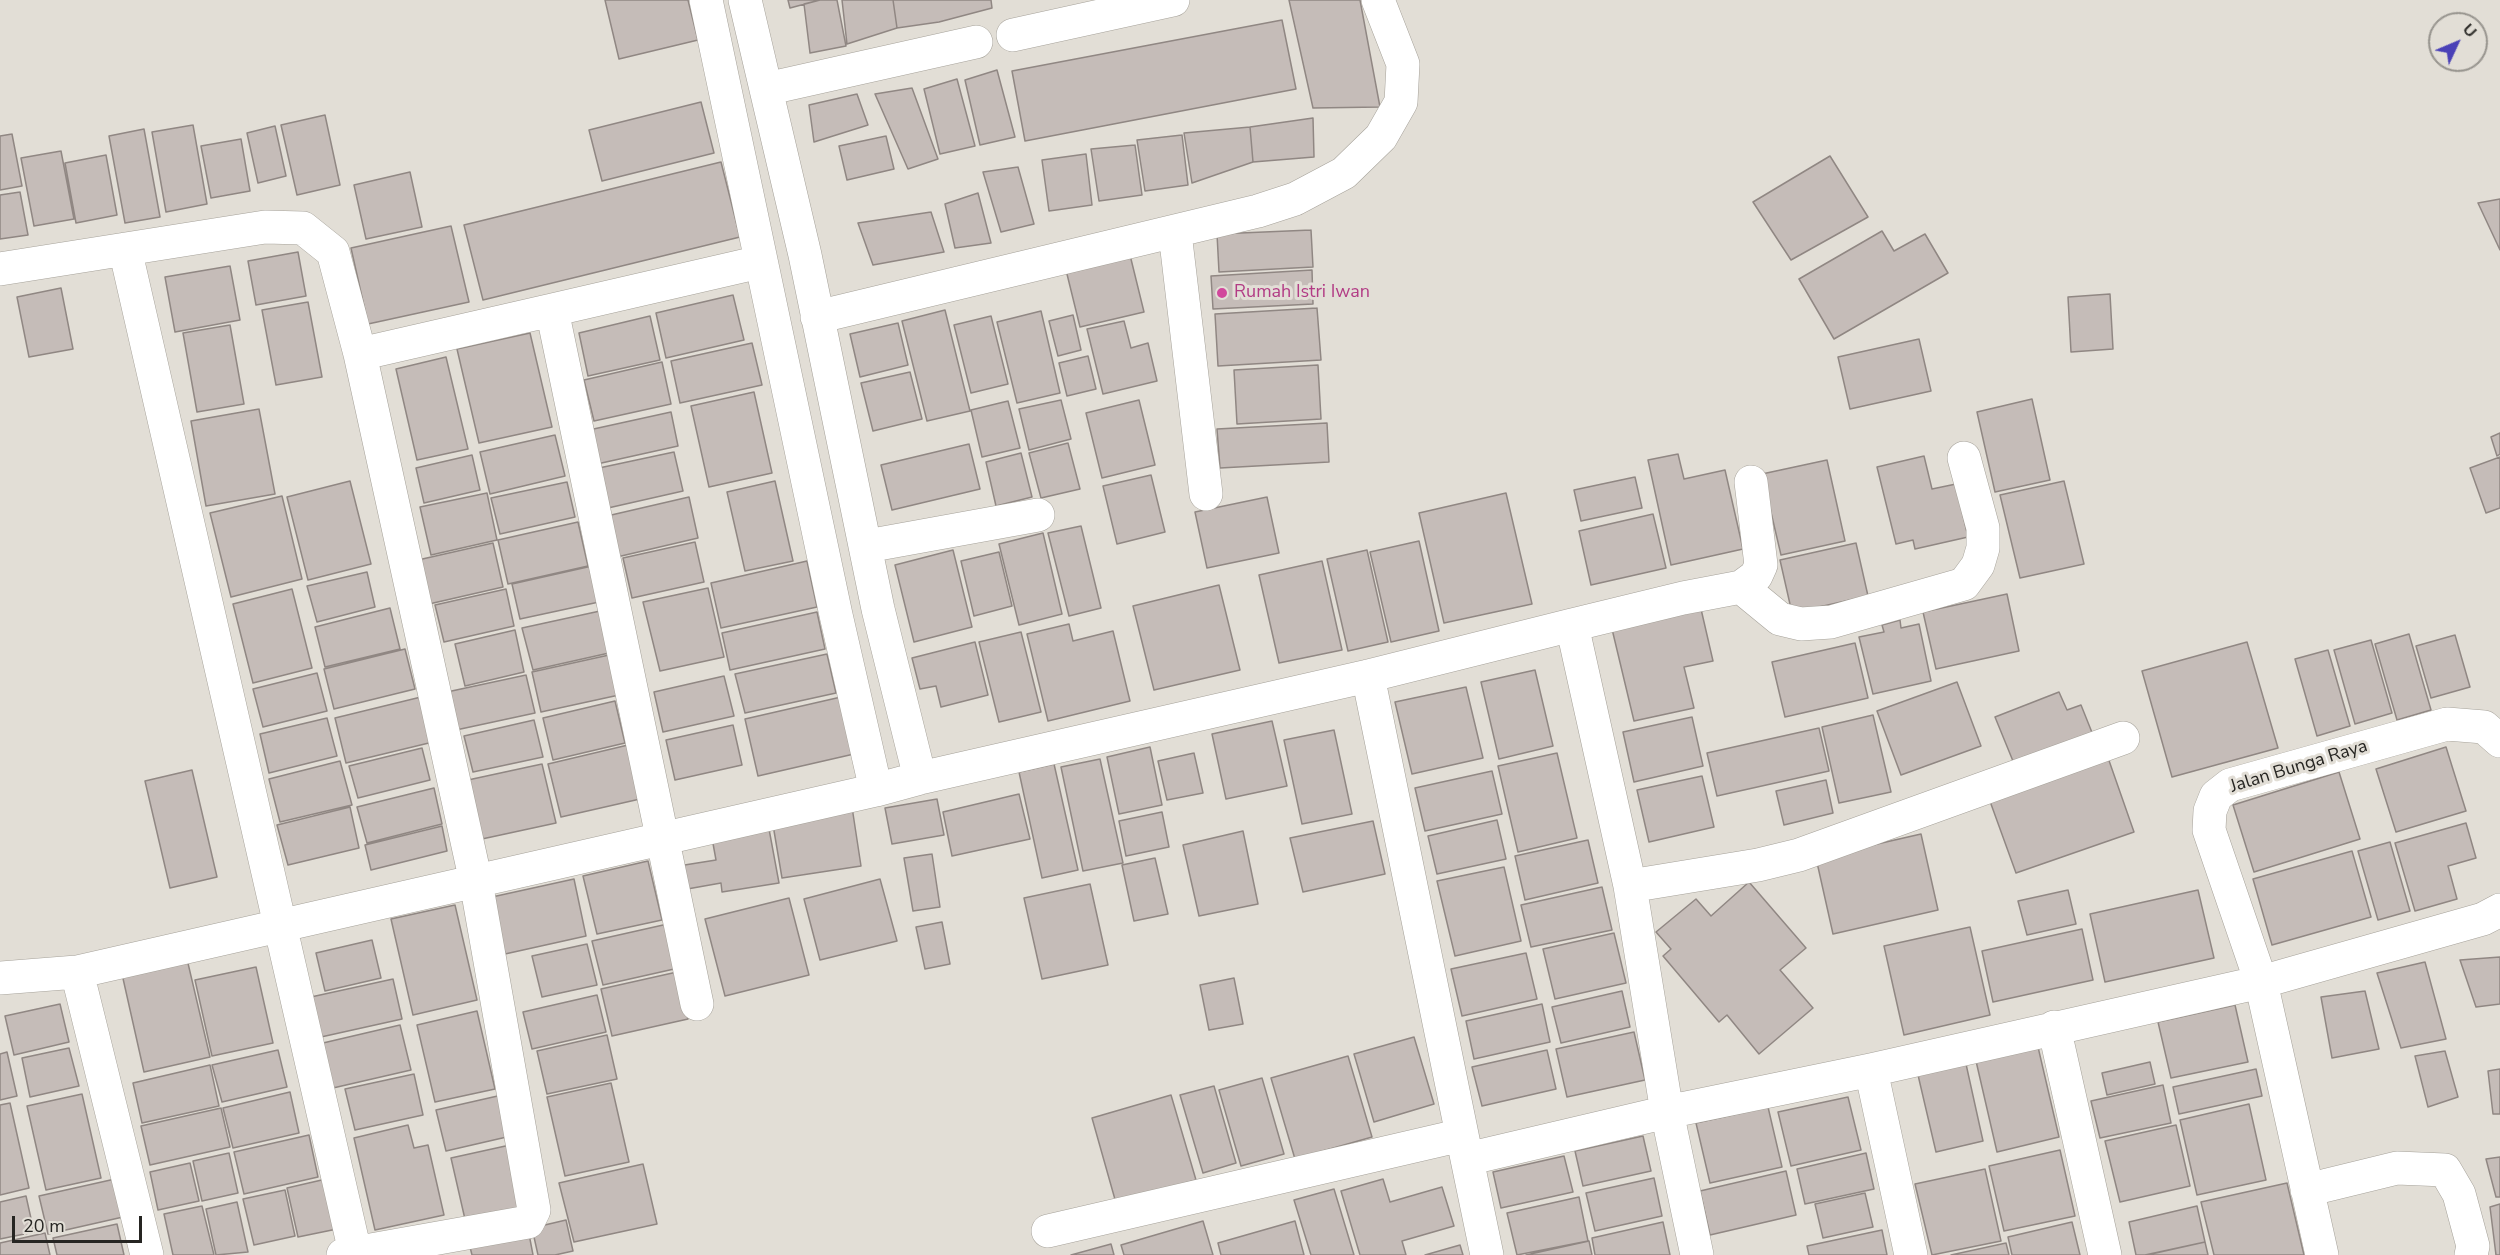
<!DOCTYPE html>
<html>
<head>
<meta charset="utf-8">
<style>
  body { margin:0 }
  #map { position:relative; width:2500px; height:1255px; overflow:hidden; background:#e2ded6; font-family:"Nunito Sans",sans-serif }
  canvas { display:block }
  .north { position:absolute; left:2428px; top:12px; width:60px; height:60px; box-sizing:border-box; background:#e2ded6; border:2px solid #97948e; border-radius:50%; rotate:46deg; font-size:16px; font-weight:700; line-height:24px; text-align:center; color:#262522 }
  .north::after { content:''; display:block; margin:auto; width:21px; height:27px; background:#4a41b7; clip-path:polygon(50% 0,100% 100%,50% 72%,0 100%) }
  .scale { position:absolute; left:12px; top:1216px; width:130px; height:27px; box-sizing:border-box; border:3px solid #262522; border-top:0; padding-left:8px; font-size:18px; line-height:21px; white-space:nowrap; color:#262522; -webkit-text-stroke:4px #e2ded6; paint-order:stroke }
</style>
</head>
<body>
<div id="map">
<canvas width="2500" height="1255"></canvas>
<div class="north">U</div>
<div class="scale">20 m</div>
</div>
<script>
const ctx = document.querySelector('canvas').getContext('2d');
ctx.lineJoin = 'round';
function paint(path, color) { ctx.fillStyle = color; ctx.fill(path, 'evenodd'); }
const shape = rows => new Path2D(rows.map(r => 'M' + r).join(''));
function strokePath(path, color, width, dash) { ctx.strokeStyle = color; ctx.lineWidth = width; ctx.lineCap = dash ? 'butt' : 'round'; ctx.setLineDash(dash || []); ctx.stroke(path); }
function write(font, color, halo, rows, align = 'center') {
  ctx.font = font + ' "Nunito Sans",sans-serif'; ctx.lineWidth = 6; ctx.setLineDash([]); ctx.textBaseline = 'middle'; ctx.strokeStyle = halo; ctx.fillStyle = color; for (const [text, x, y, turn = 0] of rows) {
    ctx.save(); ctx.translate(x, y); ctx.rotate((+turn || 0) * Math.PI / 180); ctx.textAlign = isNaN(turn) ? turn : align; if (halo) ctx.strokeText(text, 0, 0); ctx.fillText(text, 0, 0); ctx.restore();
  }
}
const building = shape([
  [605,0,688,0,698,40,619,59,605,0],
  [788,0,820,0,790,8,788,0],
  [820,0,837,0,846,46,810,53,804,4,820,0],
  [842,0,893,0,897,28,847,44,842,0],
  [893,0,991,0,992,8,939,22,897,28,893,0],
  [1289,0,1360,0,1380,107,1313,108,1289,0],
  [1282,20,1296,89,1025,141,1012,71,1282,20],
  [997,70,1015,137,980,145,965,80,997,70],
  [957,79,975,146,940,154,924,89,957,79],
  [912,88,938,159,908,169,875,94,912,88],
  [857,94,868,125,814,142,809,105,857,94],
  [701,102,714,153,602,181,589,130,701,102],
  [325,115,340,185,297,195,281,125,325,115],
  [1313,118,1314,157,1253,162,1250,127,1313,118],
  [193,125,207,204,166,212,152,132,193,125],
  [275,126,286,176,258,183,247,133,275,126],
  [1250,127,1253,162,1192,183,1184,133,1250,127],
  [144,129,160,217,125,223,109,136,144,129],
  [12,134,22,186,0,190,0,136,12,134],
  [1182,135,1188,185,1145,191,1137,140,1182,135],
  [886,136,894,169,847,180,839,146,886,136],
  [241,139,250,191,211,198,201,146,241,139],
  [1135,145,1142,195,1099,201,1091,149,1135,145],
  [61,151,74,219,34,226,21,158,61,151],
  [1086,154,1092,205,1049,211,1042,160,1086,154],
  [106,155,117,215,76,223,65,163,106,155],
  [1830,156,1868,217,1791,260,1753,202,1830,156],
  [721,162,740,237,483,300,464,225,721,162],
  [1018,167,1034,224,1001,232,983,172,1018,167],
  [410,172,422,227,366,239,354,185,410,172],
  [20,192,28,235,0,239,0,195,20,192],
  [978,193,991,243,955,248,945,204,978,193],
  [2500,199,2500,250,2478,203,2500,199],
  [931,212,944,252,873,265,858,223,931,212],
  [451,226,469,302,368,324,351,248,451,226],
  [1311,230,1313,267,1219,272,1217,234,1311,230],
  [1882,231,1894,251,1925,234,1948,273,1834,339,1799,279,1882,231],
  [298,252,306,296,256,305,248,261,298,252],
  [1130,255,1144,312,1080,327,1066,270,1130,255],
  [230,266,240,320,175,332,165,277,230,266],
  [1312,270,1313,304,1213,309,1211,276,1312,270],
  [61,288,73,349,29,357,17,297,61,288],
  [2110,294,2113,349,2071,352,2068,297,2110,294],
  [733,295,744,340,666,358,656,313,733,295],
  [308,302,322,377,276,385,262,310,308,302],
  [1317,308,1321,360,1218,366,1215,314,1317,308],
  [945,310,970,411,927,421,902,321,945,310],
  [1041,311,1060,393,1017,403,997,322,1041,311],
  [1073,315,1081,350,1058,356,1049,321,1073,315],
  [650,316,660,360,588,376,579,333,650,316],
  [991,316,1008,384,971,393,954,325,991,316],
  [1124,321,1131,348,1148,343,1157,381,1103,394,1087,329,1124,321],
  [898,323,908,365,860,377,850,334,898,323],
  [230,325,244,404,197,412,183,333,230,325],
  [530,333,552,427,479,443,457,349,530,333],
  [1919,339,1931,391,1850,409,1838,357,1919,339],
  [752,343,762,385,680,403,671,361,752,343],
  [1088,356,1096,389,1067,396,1059,363,1088,356],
  [446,357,468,449,417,460,396,369,446,357],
  [662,362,671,404,594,421,584,380,662,362],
  [1318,365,1321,419,1237,424,1234,370,1318,365],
  [910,372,922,419,873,431,861,383,910,372],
  [754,392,772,473,709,487,691,406,754,392],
  [2032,399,2050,480,1995,492,1977,412,2032,399],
  [1061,400,1071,439,1029,450,1019,409,1061,400],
  [1139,400,1155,465,1102,478,1086,413,1139,400],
  [1008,401,1020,448,982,457,971,410,1008,401],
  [259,409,275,494,206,506,191,421,259,409],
  [671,412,678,446,597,464,589,430,671,412],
  [1327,423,1329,462,1220,468,1217,429,1327,423],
  [2500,433,2500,454,2497,456,2491,437,2500,433],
  [555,435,565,476,490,494,480,452,555,435],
  [1068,443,1080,489,1041,498,1029,453,1068,443],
  [969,444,980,489,892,510,881,465,969,444],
  [674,452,683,491,608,508,599,468,674,452],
  [1021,453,1032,497,996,506,986,462,1021,453],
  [1678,454,1684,479,1725,470,1743,549,1671,565,1648,460,1678,454],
  [472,455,480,490,424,503,416,468,472,455],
  [1924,456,1932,489,1956,484,1968,537,1915,549,1913,540,1896,544,1877,467,1924,456],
  [2500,457,2500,508,2486,513,2470,468,2500,457],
  [1827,460,1845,541,1781,555,1762,474,1827,460],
  [1151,475,1165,532,1117,544,1103,486,1151,475],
  [1635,477,1642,508,1581,521,1574,490,1635,477],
  [350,481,371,564,308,580,287,497,350,481],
  [775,481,793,561,745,571,727,492,775,481],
  [2064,481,2084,564,2020,578,2000,495,2064,481],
  [567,482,575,517,500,534,491,498,567,482],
  [487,493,497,540,431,555,420,507,487,493],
  [1506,493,1532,604,1444,623,1419,513,1506,493],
  [282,496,302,579,231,597,210,513,282,496],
  [689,497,698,538,617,557,607,516,689,497],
  [1267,497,1279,553,1207,568,1195,512,1267,497],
  [1653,514,1666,568,1591,585,1579,531,1653,514],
  [578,522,588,566,508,584,498,540,578,522],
  [1081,526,1101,608,1069,616,1048,533,1081,526],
  [1043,533,1062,614,1019,625,999,544,1043,533],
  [1419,541,1439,631,1391,642,1370,552,1419,541],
  [695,542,704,582,632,598,623,558,695,542],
  [493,543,503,587,429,604,418,560,493,543],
  [1856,543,1868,596,1792,613,1780,560,1856,543],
  [953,550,972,627,914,642,895,565,953,550],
  [1367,550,1388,642,1348,651,1327,559,1367,550],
  [999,552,1012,606,974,616,961,561,999,552],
  [807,561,817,607,721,628,711,583,807,561],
  [1322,561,1342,650,1279,663,1259,575,1322,561],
  [592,566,599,602,520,619,512,584,592,566],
  [367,572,375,607,317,622,307,586,367,572],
  [1219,585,1240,670,1154,690,1133,606,1219,585],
  [708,588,724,657,660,671,643,602,708,588],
  [292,589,312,668,253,683,233,604,292,589],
  [506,589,514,626,444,642,435,605,506,589],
  [2007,594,2019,651,1936,669,1923,612,2007,594],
  [390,608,400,649,325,667,315,627,390,608],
  [1701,609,1713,661,1684,667,1694,708,1634,721,1612,629,1701,609],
  [600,611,609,653,533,670,522,628,600,611],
  [817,612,825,649,730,670,722,633,817,612],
  [1900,620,1901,628,1919,624,1931,681,1873,694,1859,637,1884,632,1882,625,1900,620],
  [1069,624,1073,641,1113,631,1130,701,1048,721,1027,634,1069,624],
  [515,630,524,672,465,686,455,644,515,630],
  [1021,632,1041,712,999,722,979,642,1021,632],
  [2409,634,2431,710,2397,720,2375,644,2409,634],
  [2455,635,2470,687,2431,698,2416,646,2455,635],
  [2371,640,2392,713,2355,724,2334,650,2371,640],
  [975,642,988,695,941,707,936,686,920,689,912,658,975,642],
  [2247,642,2278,748,2172,777,2142,671,2247,642],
  [1855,643,1868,698,1785,717,1772,662,1855,643],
  [405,649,415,689,334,709,324,669,405,649],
  [2328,650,2350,726,2317,736,2295,659,2328,650],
  [827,654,836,693,745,713,735,674,827,654],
  [609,655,619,695,541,712,532,672,609,655],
  [1535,670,1553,746,1499,759,1481,682,1535,670],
  [317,673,327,711,263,727,253,689,317,673],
  [526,675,535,713,456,730,447,692,526,675],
  [724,676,734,716,663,732,654,692,724,676],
  [1957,682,1981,746,1901,775,1877,711,1957,682],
  [1466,687,1483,758,1412,774,1395,702,1466,687],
  [2059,692,2067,710,2081,705,2093,735,2015,766,1995,717,2059,692],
  [421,697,433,742,346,763,335,718,421,697],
  [841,697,854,754,758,776,745,719,841,697],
  [615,701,625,743,553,760,543,718,615,701],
  [1873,715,1891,792,1839,803,1822,727,1873,715],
  [1692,717,1703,766,1634,782,1623,732,1692,717],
  [327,718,337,756,269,773,260,734,327,718],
  [534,720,543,757,473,772,464,736,534,720],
  [1272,721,1287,786,1226,799,1212,734,1272,721],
  [733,725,742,765,675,780,666,740,733,725],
  [1819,728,1829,771,1717,796,1707,753,1819,728],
  [1334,730,1352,814,1302,824,1284,740,1334,730],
  [628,745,640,799,561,817,548,764,628,745],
  [1150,747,1162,805,1119,814,1107,757,1150,747],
  [2446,747,2466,811,2396,832,2376,769,2446,747],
  [422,748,430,780,358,798,349,766,422,748],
  [2106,752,2134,832,2016,873,1987,793,2106,752],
  [1194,753,1203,793,1167,800,1158,761,1194,753],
  [1557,753,1577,838,1518,852,1498,766,1557,753],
  [1100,759,1123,863,1083,871,1061,767,1100,759],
  [340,761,352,805,280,822,269,779,340,761],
  [542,764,556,823,482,839,468,780,542,764],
  [1054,764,1078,870,1042,878,1019,772,1054,764],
  [192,770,217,877,170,888,145,781,192,770],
  [1492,771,1502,814,1425,831,1415,788,1492,771],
  [2339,772,2360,839,2254,872,2233,805,2339,772],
  [1702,776,1714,827,1649,842,1637,790,1702,776],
  [1826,780,1833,813,1784,825,1776,791,1826,780],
  [434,788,442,824,367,843,357,807,434,788],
  [1019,794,1030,839,952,856,943,812,1019,794],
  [937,799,944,835,892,844,885,808,937,799],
  [350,807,359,848,288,865,277,825,350,807],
  [852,807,861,866,782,878,772,819,852,807],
  [1162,812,1169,847,1126,856,1119,821,1162,812],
  [1497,820,1506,859,1437,874,1428,836,1497,820],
  [1373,821,1385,874,1303,892,1290,838,1373,821],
  [2466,823,2476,858,2448,866,2457,899,2415,911,2395,843,2466,823],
  [442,826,447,851,371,870,365,845,442,826],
  [769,829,779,883,722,892,721,883,676,891,672,867,716,860,712,838,769,829],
  [1243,831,1258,904,1199,916,1183,845,1243,831],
  [1921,834,1938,910,1833,934,1816,858,1921,834],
  [1588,840,1598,883,1525,900,1515,856,1588,840],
  [2390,842,2410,911,2378,920,2358,851,2390,842],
  [2352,851,2371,917,2272,945,2253,879,2352,851],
  [932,854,940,907,913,911,904,858,932,854],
  [1155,858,1168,914,1134,921,1122,865,1155,858],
  [648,861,662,920,597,934,583,876,648,861],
  [1504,867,1521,941,1455,956,1437,881,1504,867],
  [574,879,586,936,505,954,492,897,574,879],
  [880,879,897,941,820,960,804,899,880,879],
  [1749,882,1806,948,1780,970,1813,1008,1759,1054,1727,1015,1719,1022,1663,956,1671,949,1656,932,1696,899,1711,916,1749,882],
  [1090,884,1108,965,1042,979,1024,898,1090,884],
  [1602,887,1612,930,1531,947,1521,905,1602,887],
  [2068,890,2076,924,2027,935,2018,901,2068,890],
  [2198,890,2214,958,2105,982,2090,914,2198,890],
  [789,898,809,975,725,996,705,919,789,898],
  [455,905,477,1000,413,1015,391,919,455,905],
  [942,922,950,964,925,969,916,927,942,922],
  [672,923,683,967,603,985,592,941,672,923],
  [1970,927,1990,1015,1904,1035,1884,946,1970,927],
  [2082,929,2093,980,1993,1002,1982,951,2082,929],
  [1614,933,1626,983,1555,999,1543,949,1614,933],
  [372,940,381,978,325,991,316,953,372,940],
  [587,944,597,985,542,997,532,956,587,944],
  [1526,953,1537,999,1462,1016,1451,969,1526,953],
  [2500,957,2500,1004,2476,1007,2460,960,2500,957],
  [187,959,210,1057,144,1072,122,974,187,959],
  [2425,962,2446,1039,2401,1048,2377,973,2425,962],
  [256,967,273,1043,212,1056,195,980,256,967],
  [677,972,688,1019,612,1036,601,989,677,972],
  [1234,978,1243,1024,1209,1030,1200,985,1234,978],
  [393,979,402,1019,321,1037,311,997,393,979],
  [1622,991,1630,1027,1561,1043,1552,1007,1622,991],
  [2365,991,2379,1049,2332,1058,2321,997,2365,991],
  [597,995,606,1032,532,1049,523,1012,597,995],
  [60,1004,69,1042,14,1055,5,1016,60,1004],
  [1542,1004,1550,1042,1474,1059,1466,1021,1542,1004],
  [2235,1005,2248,1062,2171,1078,2158,1022,2235,1005],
  [477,1011,495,1089,435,1102,417,1025,477,1011],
  [400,1025,411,1070,333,1088,323,1043,400,1025],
  [1634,1032,1645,1080,1567,1097,1556,1049,1634,1032],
  [607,1035,617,1079,547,1094,537,1051,607,1035],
  [1414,1037,1434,1104,1374,1122,1354,1054,1414,1037],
  [2038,1047,2059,1137,1997,1152,1976,1061,2038,1047],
  [69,1048,79,1086,30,1097,22,1058,69,1048],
  [278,1050,287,1087,222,1102,212,1065,278,1050],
  [1547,1050,1556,1089,1482,1106,1472,1067,1547,1050],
  [2445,1051,2458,1097,2428,1107,2415,1056,2445,1051],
  [7,1052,17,1096,0,1100,0,1054,7,1052],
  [1348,1056,1372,1137,1295,1159,1271,1078,1348,1056],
  [2150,1062,2155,1084,2107,1095,2102,1073,2150,1062],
  [1966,1064,1983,1141,1936,1152,1918,1075,1966,1064],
  [210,1065,219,1106,142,1123,133,1083,210,1065],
  [2256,1069,2262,1096,2179,1114,2173,1087,2256,1069],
  [2500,1069,2500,1114,2493,1114,2488,1071,2500,1069],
  [414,1074,423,1115,355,1130,345,1089,414,1074],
  [1262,1078,1284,1154,1241,1166,1219,1090,1262,1078],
  [611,1083,629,1162,565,1176,547,1097,611,1083],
  [2163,1085,2171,1123,2100,1138,2091,1101,2163,1085],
  [1214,1086,1236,1163,1203,1173,1180,1095,1214,1086],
  [290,1092,299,1133,233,1148,223,1108,290,1092],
  [82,1094,101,1178,46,1190,27,1106,82,1094],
  [502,1095,511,1136,446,1151,436,1110,502,1095],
  [1171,1095,1196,1180,1116,1203,1092,1118,1171,1095],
  [1848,1097,1861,1150,1791,1166,1778,1112,1848,1097],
  [10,1103,29,1188,0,1195,0,1105,10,1103],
  [2249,1104,2266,1180,2197,1195,2180,1120,2249,1104],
  [1768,1107,1782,1167,1710,1183,1696,1123,1768,1107],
  [221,1108,230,1147,150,1165,141,1126,221,1108],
  [408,1125,414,1148,428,1145,444,1215,375,1230,354,1138,408,1125],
  [2176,1125,2190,1186,2120,1202,2105,1141,2176,1125],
  [309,1135,318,1177,244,1194,234,1152,309,1135],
  [1643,1136,1651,1171,1583,1186,1575,1151,1643,1136],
  [510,1145,526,1214,467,1228,451,1158,510,1145],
  [2060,1150,2075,1216,2004,1231,1989,1166,2060,1150],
  [229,1153,238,1193,202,1201,193,1161,229,1153],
  [1866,1153,1874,1189,1805,1204,1797,1169,1866,1153],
  [1564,1156,1573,1192,1501,1208,1493,1172,1564,1156],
  [2500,1157,2500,1197,2496,1197,2486,1159,2500,1157],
  [190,1163,199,1201,158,1210,150,1172,190,1163],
  [643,1164,657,1224,574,1242,559,1183,643,1164],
  [1985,1169,2001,1241,1932,1255,1915,1184,1985,1169],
  [1786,1171,1796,1215,1710,1235,1700,1191,1786,1171],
  [1654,1178,1662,1216,1595,1231,1586,1193,1654,1178],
  [115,1179,123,1217,48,1234,39,1196,115,1179],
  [326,1179,337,1229,298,1237,287,1188,326,1179],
  [1383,1179,1390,1202,1442,1187,1454,1226,1402,1241,1406,1255,1360,1255,1341,1191,1383,1179],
  [2287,1183,2304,1255,2214,1255,2201,1202,2287,1183],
  [1334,1189,1354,1255,1311,1255,1294,1200,1334,1189],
  [285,1190,295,1236,254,1245,243,1199,285,1190],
  [1865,1193,1873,1227,1823,1238,1815,1204,1865,1193],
  [26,1196,34,1232,0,1239,0,1202,26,1196],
  [1579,1197,1588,1241,1517,1255,1507,1213,1579,1197],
  [237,1202,248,1252,216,1255,206,1209,237,1202],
  [2500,1204,2500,1255,2496,1255,2490,1207,2500,1204],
  [202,1206,214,1255,173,1255,164,1214,202,1206],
  [2197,1206,2205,1242,2147,1255,2136,1255,2129,1222,2197,1206],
  [566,1220,573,1251,555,1255,538,1255,532,1228,566,1220],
  [1203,1221,1213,1255,1124,1255,1121,1245,1203,1221],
  [1295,1221,1304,1255,1221,1255,1218,1243,1295,1221],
  [1663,1222,1670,1255,1595,1255,1592,1238,1663,1222],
  [2072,1222,2080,1255,2012,1255,2008,1237,2072,1222],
  [117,1224,124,1255,57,1255,53,1238,117,1224],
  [1882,1230,1887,1255,1809,1255,1807,1246,1882,1230],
  [45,1233,50,1255,0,1255,0,1243,45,1233],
  [529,1234,533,1255,472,1255,470,1247,529,1234],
  [1589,1241,1592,1255,1526,1255,1589,1241],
  [2205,1242,2208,1255,2145,1255,2205,1242],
  [2006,1243,2009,1255,1951,1255,2006,1243],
  [1111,1244,1114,1255,1071,1255,1111,1244],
  [1460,1245,1463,1255,1425,1255,1460,1245]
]);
paint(building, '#c5bcb8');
strokePath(building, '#908783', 1.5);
const minor = shape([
  [706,0,836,615,876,790],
  [745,0,805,255,878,609,920,778],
  [1013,35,1173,0],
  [766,89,976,42],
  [1175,233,1206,494],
  [125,249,355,1252],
  [0,269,265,227,303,228,333,252,360,354,476,882,534,1210,528,1222,343,1255],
  [817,317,1258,211,1295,199,1344,173,1381,137,1401,102,1403,64,1378,0],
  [360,354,552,310],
  [1964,458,1983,528,1983,548,1978,565,1964,584,1831,622,1801,624,1780,619,1741,587,1683,598,1572,625,1630,886,1667,1112,1871,1070,2261,982,2483,919,2500,910],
  [867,546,1038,515],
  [1741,587,1756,576,1761,565,1751,482],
  [1368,676,1467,1159,1667,1112,1697,1255],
  [1630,886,1758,865,1799,855,2123,738],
  [77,972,147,1255],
  [0,978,77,972,876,790,920,778,1368,676,1572,625],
  [697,1004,552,310,760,262],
  [2054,1027,2105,1255],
  [1871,1070,1911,1255],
  [1467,1159,1487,1255],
  [2307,1190,2397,1168,2445,1170,2459,1194,2473,1246,2471,1255],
  [1048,1231,1462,1135],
  [2322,1255,2261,982,2209,830,2210,811,2216,796,2230,785,2447,724,2484,727,2500,741]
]);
strokePath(minor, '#a6a29a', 34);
strokePath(minor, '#fff', 33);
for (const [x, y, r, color] of [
  [1222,293,6,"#d1479c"]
]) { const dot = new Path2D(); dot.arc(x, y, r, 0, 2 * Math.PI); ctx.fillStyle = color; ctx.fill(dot); strokePath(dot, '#e2ded6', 2); }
write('18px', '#b23c85', '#e2ded6', [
  ["Rumah Istri Iwan",1234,293]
], 'left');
write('18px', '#262522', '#e2ded6', [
  ["Jalan Bunga Raya",2299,767,-17]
]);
</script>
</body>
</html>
